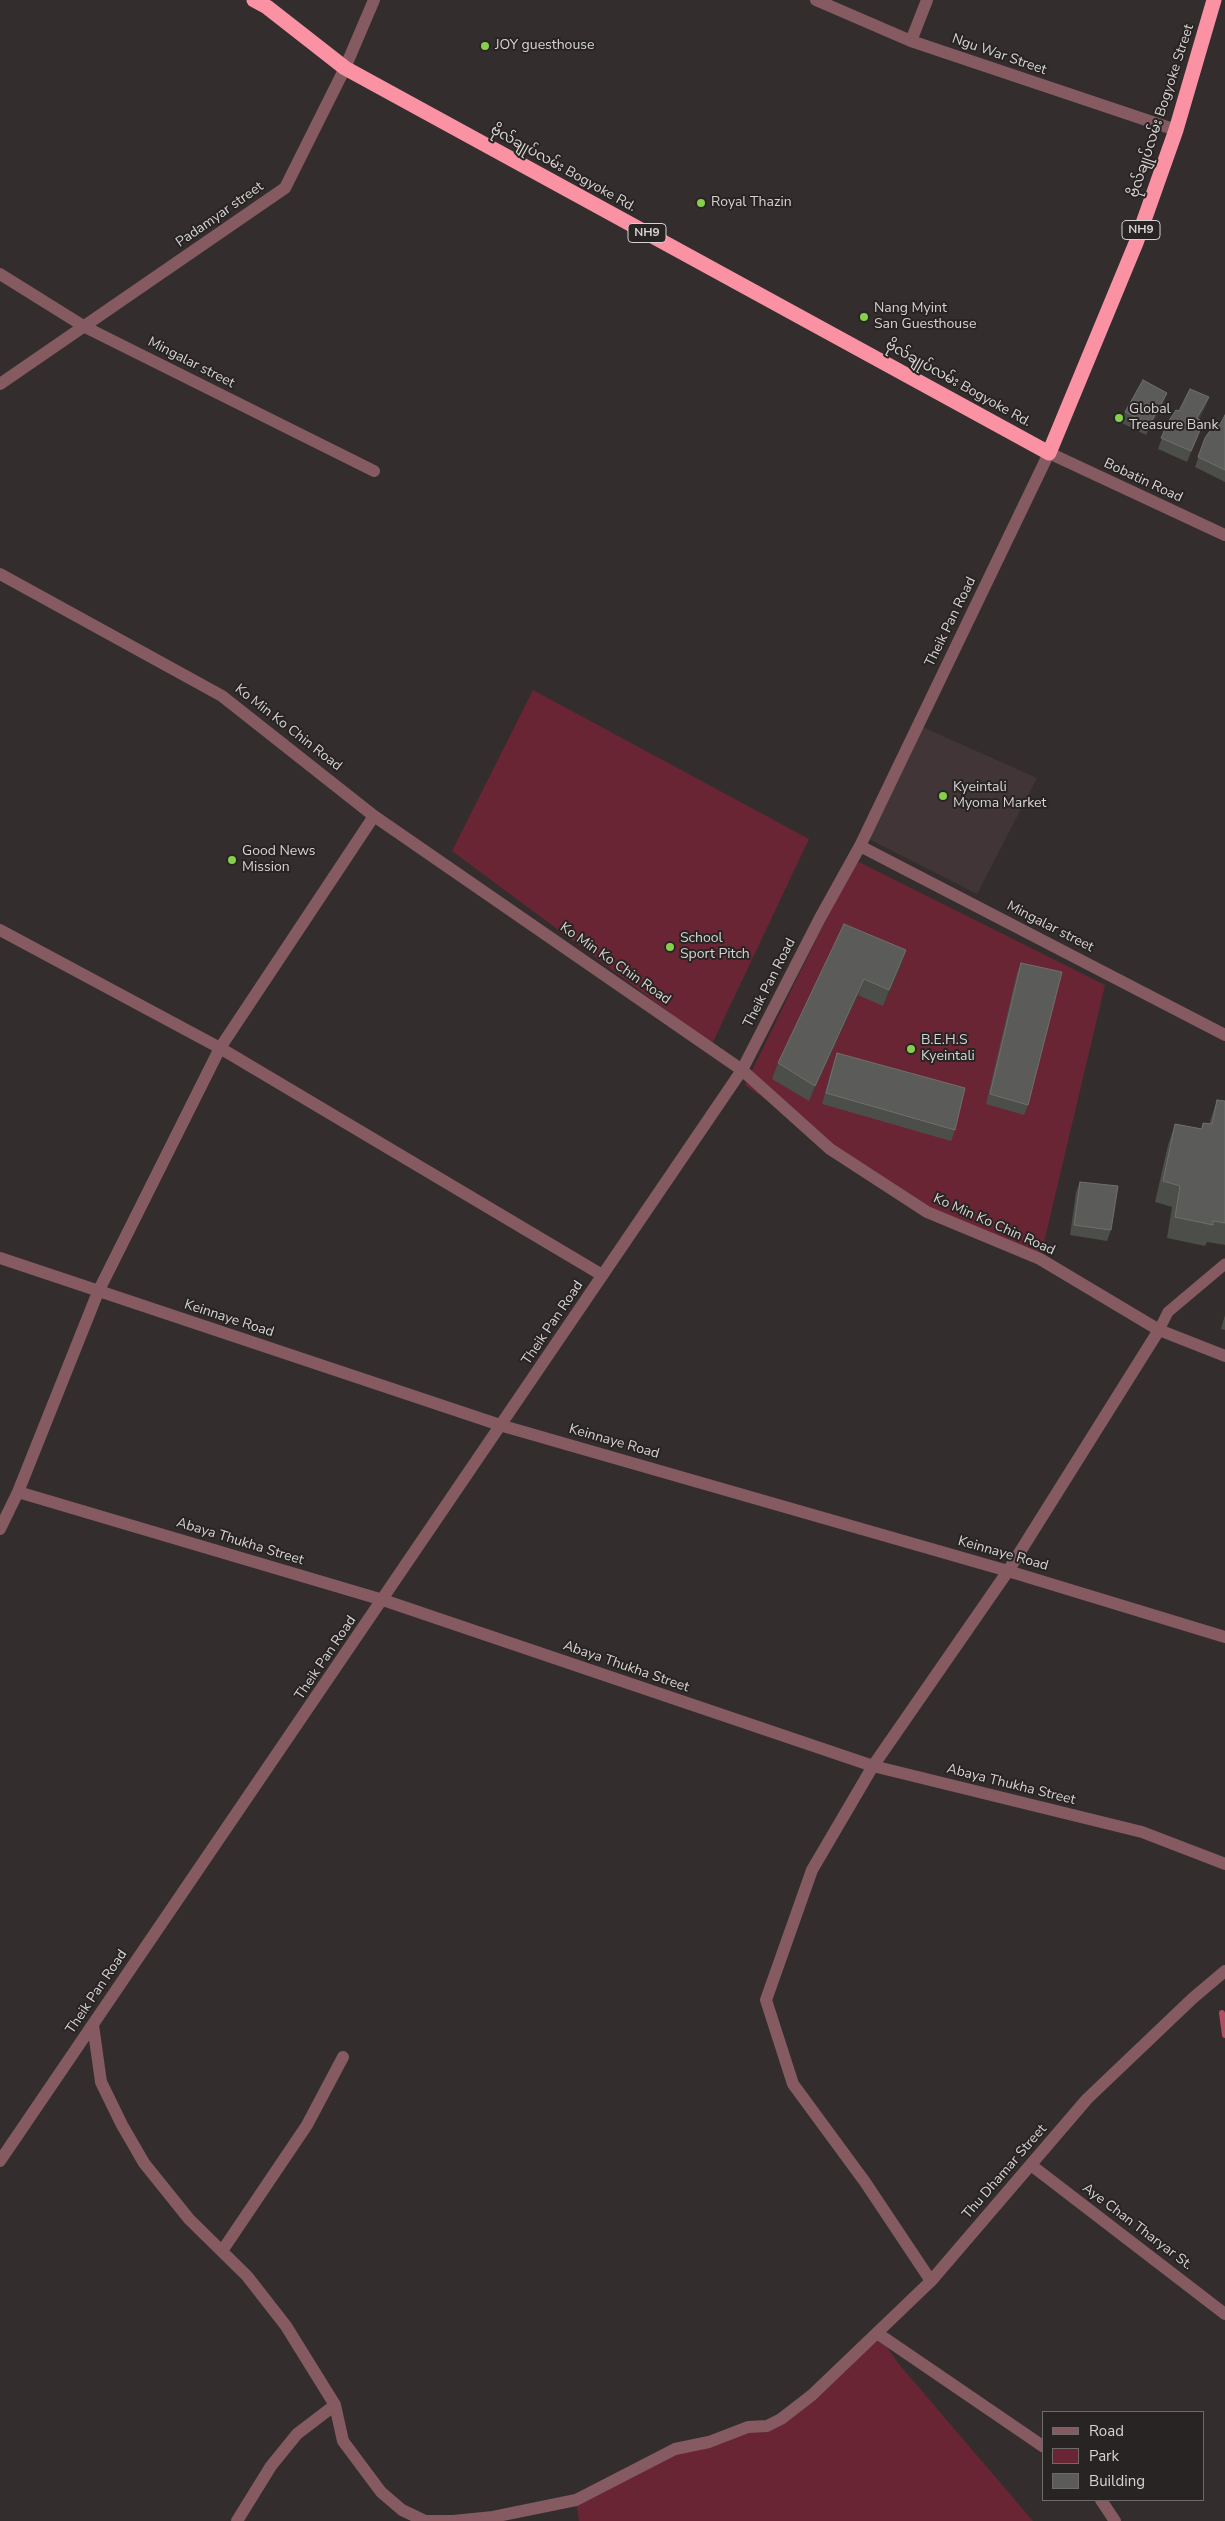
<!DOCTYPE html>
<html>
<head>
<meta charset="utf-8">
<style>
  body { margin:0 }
  #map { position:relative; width:1225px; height:2521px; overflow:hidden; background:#332d2e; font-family:"Nunito Sans",sans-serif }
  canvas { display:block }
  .legend { position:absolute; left:1042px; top:2411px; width:162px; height:90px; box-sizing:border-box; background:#292424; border:1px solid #6f6a6a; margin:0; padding:6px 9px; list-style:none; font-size:15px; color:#d7d3d3 }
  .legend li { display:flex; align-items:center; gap:10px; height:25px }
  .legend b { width:25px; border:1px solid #6f6a6a }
</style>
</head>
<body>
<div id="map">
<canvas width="1225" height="2521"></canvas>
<ul class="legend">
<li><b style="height:6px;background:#855a60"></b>Road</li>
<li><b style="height:14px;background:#6a2534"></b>Park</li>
<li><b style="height:14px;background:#5b5c59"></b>Building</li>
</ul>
</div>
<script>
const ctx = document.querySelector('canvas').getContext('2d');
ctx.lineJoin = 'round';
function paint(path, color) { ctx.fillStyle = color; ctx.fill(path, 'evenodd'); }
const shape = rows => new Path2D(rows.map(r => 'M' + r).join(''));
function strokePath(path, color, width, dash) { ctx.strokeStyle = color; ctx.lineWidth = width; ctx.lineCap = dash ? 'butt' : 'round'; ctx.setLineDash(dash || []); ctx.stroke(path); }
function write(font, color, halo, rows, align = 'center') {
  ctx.font = font + ' "Nunito Sans","Noto Sans Myanmar",sans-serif'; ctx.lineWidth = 4; ctx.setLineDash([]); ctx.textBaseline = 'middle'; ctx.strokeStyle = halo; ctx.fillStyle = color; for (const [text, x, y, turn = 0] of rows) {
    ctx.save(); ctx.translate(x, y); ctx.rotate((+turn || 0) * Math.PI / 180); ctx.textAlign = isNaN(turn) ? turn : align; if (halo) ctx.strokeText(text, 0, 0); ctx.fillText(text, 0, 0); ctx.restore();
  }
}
paint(shape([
  [920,726,1037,778,977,894,863,836]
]), '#423537');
paint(shape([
  [533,690,809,839,712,1044,452,851],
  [855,860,1105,985,1041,1255,927,1212,745,1085],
  [877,2333,898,2363,1033,2521,579,2521,576,2500,675,2449,767,2426]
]), '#6a2534');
strokePath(shape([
  [1222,2013,1225,2035]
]), '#b04f62', 6);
strokePath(shape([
  [1159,1330,1168,1312,1225,1264]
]), '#855a60', 11);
strokePath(shape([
  [816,0,911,41,1176,130],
  [911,41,927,0],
  [0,274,85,327,374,471],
  [0,384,285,188,345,68,374,0],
  [0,574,222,696,374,816,742,1070,830,1149,927,1212,1040,1259,1159,1330,1225,1356],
  [860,846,1225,1035],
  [0,930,220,1048,602,1275],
  [0,1258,503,1426,1008,1571,1225,1637],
  [18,1492,383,1600,873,1766,1142,1832,1225,1864],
  [0,1529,18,1492,98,1292,220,1048,374,816],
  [93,2025,101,2082,122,2125,144,2163,189,2219,247,2276,286,2326,335,2405,343,2441,381,2492,402,2510,425,2521,453,2521,493,2517,576,2500,675,2449,709,2442,748,2427,767,2426,781,2419,812,2395,931,2281,1087,2099,1193,1998,1225,1971],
  [0,2161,742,1070,820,918,860,846,1049,453,1225,535],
  [1031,2165,1225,2314],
  [222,2251,307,2125,343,2057],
  [931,2281,865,2182,793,2084,766,2000,812,1870,873,1766,1008,1571,1159,1330],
  [877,2333,1044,2447],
  [1101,2500,1115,2521],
  [237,2521,271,2466,297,2434,335,2405]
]), '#855a60', 12);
strokePath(shape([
  [254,0,267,7,345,68,1049,453,1136,243,1176,130,1214,0]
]), '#fb92a4', 15);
paint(shape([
  [1167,393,1163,404,1146,435,1122,423,1125,412],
  [1209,397,1205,408,1199,419,1197,439,1187,462,1158,449,1168,422,1179,411],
  [1225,415,1225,482,1195,467,1205,438,1221,423],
  [844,924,901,966,883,1006,858,995,809,1101,772,1079,778,1063],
  [1021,963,1028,1105,1024,1115,986,1104,1017,973],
  [837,1053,955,1130,951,1141,822,1104,833,1064],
  [1217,1100,1225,1101,1225,1245,1207,1242,1205,1246,1167,1238,1172,1207,1155,1202,1168,1145,1175,1124,1201,1129,1203,1123,1209,1124],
  [1080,1182,1111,1230,1107,1241,1070,1235,1076,1192],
  [1225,1315,1225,1330,1221,1329]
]), '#4c4e4a');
paint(shape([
  [1167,393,1163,404,1146,435,1150,424],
  [1209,397,1205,408,1193,429,1197,418],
  [1201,428,1197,439,1187,462,1191,451],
  [906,950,901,966,883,1006,889,990],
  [864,979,858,995,809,1101,815,1086]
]), '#3c3b39');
const building = shape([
  [1143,380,1167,393,1150,424,1125,412,1143,380],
  [1190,389,1209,397,1197,418,1200,420,1198,427,1201,428,1191,451,1161,438,1168,422,1176,410,1179,411,1190,389],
  [1225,415,1225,470,1198,457,1205,438,1216,422,1221,423,1225,415],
  [844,924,906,950,889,990,864,979,815,1086,778,1063,844,924],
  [1021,963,1062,972,1028,1105,990,1094,1021,963],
  [837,1053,965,1088,955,1130,826,1093,837,1053],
  [1217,1100,1225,1101,1225,1223,1213,1221,1213,1225,1175,1217,1180,1186,1163,1181,1175,1124,1202,1129,1203,1123,1212,1124,1217,1100],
  [1080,1182,1118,1186,1111,1230,1074,1225,1080,1182]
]);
paint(building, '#5b5c59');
strokePath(building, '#6f6f6c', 1);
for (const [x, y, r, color] of [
  [485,46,5,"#86cf4b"],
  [701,203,5,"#86cf4b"],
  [864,317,5,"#86cf4b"],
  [1119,418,5,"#86cf4b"],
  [943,796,5,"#86cf4b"],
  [232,860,5,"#86cf4b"],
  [670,947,5,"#86cf4b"],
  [911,1049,5,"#86cf4b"]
]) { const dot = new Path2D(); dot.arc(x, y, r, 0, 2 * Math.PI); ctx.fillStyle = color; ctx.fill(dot); strokePath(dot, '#292424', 2); }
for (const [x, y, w] of [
  [1141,230,38],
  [647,233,38]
]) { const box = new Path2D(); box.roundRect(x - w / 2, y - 9.5, w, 19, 4); ctx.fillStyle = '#292424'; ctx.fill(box); strokePath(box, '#d7d3d3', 1); }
write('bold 12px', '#d7d3d3', null, [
  ["NH9",1141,230],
  ["NH9",647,233]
]);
write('14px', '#d7d3d3', '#292424', [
  ["JOY guesthouse",495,46],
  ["Royal Thazin",711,203],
  ["Nang Myint",874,309],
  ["San Guesthouse",874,325],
  ["Global",1129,410],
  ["Treasure Bank",1129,426],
  ["Kyeintali",953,788],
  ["Myoma Market",953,804],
  ["Good News",242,852],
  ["Mission",242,868],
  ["School",680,939],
  ["Sport Pitch",680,955],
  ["B.E.H.S",921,1041],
  ["Kyeintali",921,1057]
], 'left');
write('14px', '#d7d3d3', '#292424', [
  ["Ngu War Street",999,55,19],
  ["ဗိုလ်ချုပ်လမ်း Bogyoke Street",1162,111,-72],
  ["ဗိုလ်ချုပ်လမ်း Bogyoke Rd.",563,169,29],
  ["Padamyar street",220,215,-35],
  ["Mingalar street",191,363,27],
  ["ဗိုလ်ချုပ်လမ်း Bogyoke Rd.",958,384,29],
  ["Bobatin Road",1143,481,25],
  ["Theik Pan Road",951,622,-64],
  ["Ko Min Ko Chin Road",288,728,38],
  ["Mingalar street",1050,927,27],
  ["Ko Min Ko Chin Road",615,964,35],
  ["Theik Pan Road",770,983,-63],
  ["Ko Min Ko Chin Road",994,1225,24],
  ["Keinnaye Road",229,1319,18],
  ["Theik Pan Road",553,1323,-56],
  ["Keinnaye Road",614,1442,16],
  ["Abaya Thukha Street",240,1542,17],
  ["Keinnaye Road",1003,1554,16],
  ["Theik Pan Road",326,1658,-56],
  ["Abaya Thukha Street",626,1667,19],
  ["Abaya Thukha Street",1011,1785,14],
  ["Theik Pan Road",97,1992,-56],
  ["Thu Dhamar Street",1005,2172,-49],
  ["Aye Chan Tharyar St.",1137,2227,37]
]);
</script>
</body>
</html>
